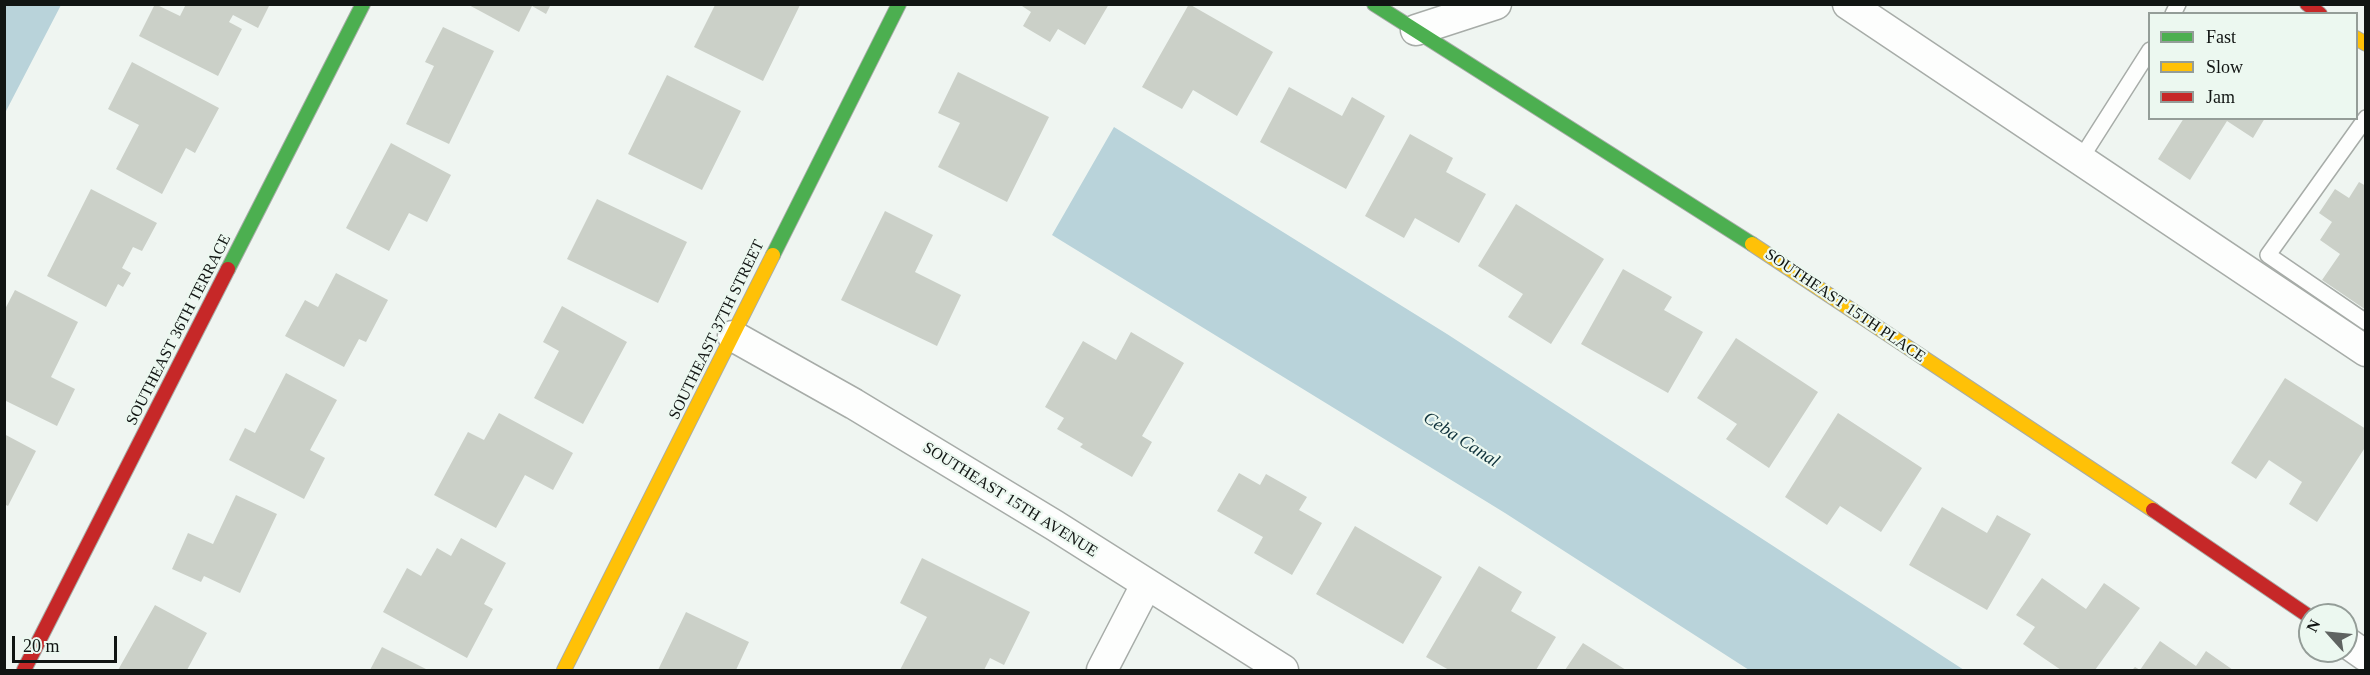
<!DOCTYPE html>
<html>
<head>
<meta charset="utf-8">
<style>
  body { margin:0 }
  #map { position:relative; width:2370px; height:675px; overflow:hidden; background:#eff5f1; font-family:"Times New Roman",serif }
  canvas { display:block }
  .frame { position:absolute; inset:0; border:6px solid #111513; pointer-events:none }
  .legend { position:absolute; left:2148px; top:12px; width:210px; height:108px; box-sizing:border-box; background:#ecf8f0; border:2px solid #949d98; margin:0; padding:8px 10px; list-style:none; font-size:18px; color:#111513 }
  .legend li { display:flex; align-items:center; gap:12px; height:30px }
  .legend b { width:30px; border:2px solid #949d98 }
  .north { position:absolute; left:2298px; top:603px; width:60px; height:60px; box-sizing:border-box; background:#ecf8f0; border:2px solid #949d98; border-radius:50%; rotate:297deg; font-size:16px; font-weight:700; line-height:24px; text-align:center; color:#111513 }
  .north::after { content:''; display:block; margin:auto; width:21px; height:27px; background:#5f6361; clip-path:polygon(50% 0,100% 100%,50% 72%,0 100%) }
  .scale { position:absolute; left:12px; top:636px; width:105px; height:27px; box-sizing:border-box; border:3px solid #111513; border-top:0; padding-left:8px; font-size:18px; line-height:21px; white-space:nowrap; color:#111513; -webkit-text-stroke:4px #ecf8f0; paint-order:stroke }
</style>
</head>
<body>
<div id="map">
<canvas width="2370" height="675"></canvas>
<div class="frame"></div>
<ul class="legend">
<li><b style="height:8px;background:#4caf50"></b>Fast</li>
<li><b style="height:8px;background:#ffc107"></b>Slow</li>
<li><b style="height:8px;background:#c62828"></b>Jam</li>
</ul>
<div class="north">N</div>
<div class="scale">20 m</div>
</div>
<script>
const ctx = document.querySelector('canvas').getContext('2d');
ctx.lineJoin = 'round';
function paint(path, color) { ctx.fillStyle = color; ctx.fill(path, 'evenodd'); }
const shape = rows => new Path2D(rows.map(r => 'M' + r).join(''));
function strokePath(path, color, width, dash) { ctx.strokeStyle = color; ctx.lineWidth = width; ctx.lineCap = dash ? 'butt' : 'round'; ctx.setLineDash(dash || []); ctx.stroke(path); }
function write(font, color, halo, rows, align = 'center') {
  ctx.font = font + ' "Times New Roman",serif'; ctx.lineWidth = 4.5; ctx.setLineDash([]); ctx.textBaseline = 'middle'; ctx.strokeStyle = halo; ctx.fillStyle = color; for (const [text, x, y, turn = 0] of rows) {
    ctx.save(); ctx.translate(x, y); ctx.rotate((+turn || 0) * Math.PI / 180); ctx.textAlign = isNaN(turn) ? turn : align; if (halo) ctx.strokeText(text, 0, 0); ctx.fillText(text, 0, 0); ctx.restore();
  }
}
paint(shape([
  [5,4,61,5,5,113,4,5],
  [1114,127,1447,334,1964,670,1749,670,1505,513,1052,235]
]), '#b9d3da');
paint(shape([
  [155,4,180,16,186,4,270,4,258,28,233,15,229,22,242,29,218,76,139,36],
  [467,4,551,4,546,14,532,6,519,32],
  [1019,4,1109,4,1085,45,1058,29,1050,42,1023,26,1031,12],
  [1189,4,1273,52,1237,116,1193,90,1182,109,1142,87],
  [715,5,800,5,763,81,694,47],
  [443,27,494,51,449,144,406,124,434,66,425,62],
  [132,62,219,108,195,153,186,148,162,194,116,169,139,125,108,109],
  [958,72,1049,117,1007,202,938,167,960,123,938,113],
  [667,75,741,111,702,190,628,154],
  [1289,87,1342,116,1352,97,1385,116,1346,189,1260,142],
  [2184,118,2265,118,2253,138,2227,121,2190,180,2158,159],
  [1410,134,1453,158,1446,172,1486,194,1459,243,1415,218,1404,238,1365,216],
  [391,143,451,175,427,222,409,213,389,251,346,228],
  [2359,182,2366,186,2366,310,2322,280,2340,254,2320,240,2332,222,2319,213,2335,189,2349,198],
  [91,189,157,223,142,251,133,247,122,268,131,273,123,287,118,284,106,307,47,276],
  [597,199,687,242,658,303,567,259],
  [1516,204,1604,259,1551,344,1508,317,1523,294,1478,266],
  [885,211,933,235,915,272,961,295,937,346,841,300],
  [1623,269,1672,297,1664,310,1703,332,1668,393,1581,344],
  [336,273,388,300,366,342,359,339,344,367,285,336,305,300,318,307],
  [15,290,78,322,51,377,75,389,57,426,4,400,4,311],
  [562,306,627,342,583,424,534,398,559,351,543,342],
  [1131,332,1184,363,1142,436,1152,442,1132,477,1080,447,1083,444,1057,429,1064,418,1045,407,1083,341,1116,360],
  [1736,338,1818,392,1769,468,1726,439,1737,424,1697,398],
  [286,373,337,400,310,450,325,458,304,499,229,460,245,428,255,433],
  [2285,378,2366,429,2366,446,2317,522,2289,504,2302,482,2269,460,2256,479,2231,463],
  [499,413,573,453,553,490,525,475,496,528,434,495,468,432,484,440],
  [1838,413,1922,468,1881,532,1840,506,1827,525,1785,497],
  [4,434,36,451,8,506,4,504],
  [1239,473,1260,485,1266,474,1307,497,1299,510,1322,523,1292,575,1254,553,1263,537,1217,511],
  [236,495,277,514,240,593,204,576,201,582,172,569,188,533,213,544],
  [1942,507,1987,533,1997,515,2031,534,1987,610,1909,565],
  [1355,526,1442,577,1403,644,1316,594],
  [461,538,506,563,484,604,493,609,467,658,383,612,407,568,421,576,437,548,451,556],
  [922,558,1030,612,1004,665,990,658,984,670,900,670,927,617,900,603],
  [1479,566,1522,592,1511,611,1556,637,1536,670,1449,670,1426,657],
  [2042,578,2086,609,2104,583,2140,608,2095,670,2061,670,2023,644,2035,627,2016,615],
  [155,605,207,633,187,670,118,670],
  [686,612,749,642,736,670,658,670],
  [2160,641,2196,666,2206,651,2233,670,2132,670,2135,667,2140,670],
  [1583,643,1626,670,1565,670],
  [382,647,428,670,370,670]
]), '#cbd0c8');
const lane = shape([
  [2173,14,2178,4],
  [2366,118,2268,255,2366,322],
  [2080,160,2150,50]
]);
const street = shape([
  [1848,4,2366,351],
  [1416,30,1496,4],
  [733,336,854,404,1054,525,1283,670],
  [2346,642,2366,656],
  [1102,670,1146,585]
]);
const fast = shape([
  [1374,4,1752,244],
  [773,255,899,4],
  [228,269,363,4]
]);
const slow = shape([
  [2356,38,2366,44],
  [1752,244,2153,510],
  [564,670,773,255]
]);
const jam = shape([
  [2307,4,2320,14],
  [2153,510,2310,617],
  [24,670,228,269]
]);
strokePath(lane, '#a7aca8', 18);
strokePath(street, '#a7aca8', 33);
strokePath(fast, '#a7aca8', 16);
strokePath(slow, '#a7aca8', 16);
strokePath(jam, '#a7aca8', 16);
strokePath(lane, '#fdfefd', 15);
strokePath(street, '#fdfefd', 30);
strokePath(fast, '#4caf50', 14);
strokePath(slow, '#ffc107', 14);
strokePath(jam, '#c62828', 14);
write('16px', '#111513', '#ecf8f0', [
  ["SOUTHEAST 15TH PLACE",1845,306,34],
  ["SOUTHEAST 36TH TERRACE",179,330,-63],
  ["SOUTHEAST 37TH STREET",717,330,-64],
  ["SOUTHEAST 15TH AVENUE",1010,500,32]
]);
write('italic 18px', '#0e313a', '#ecf8f0', [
  ["Ceba Canal",1461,440,33]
]);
</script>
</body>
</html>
